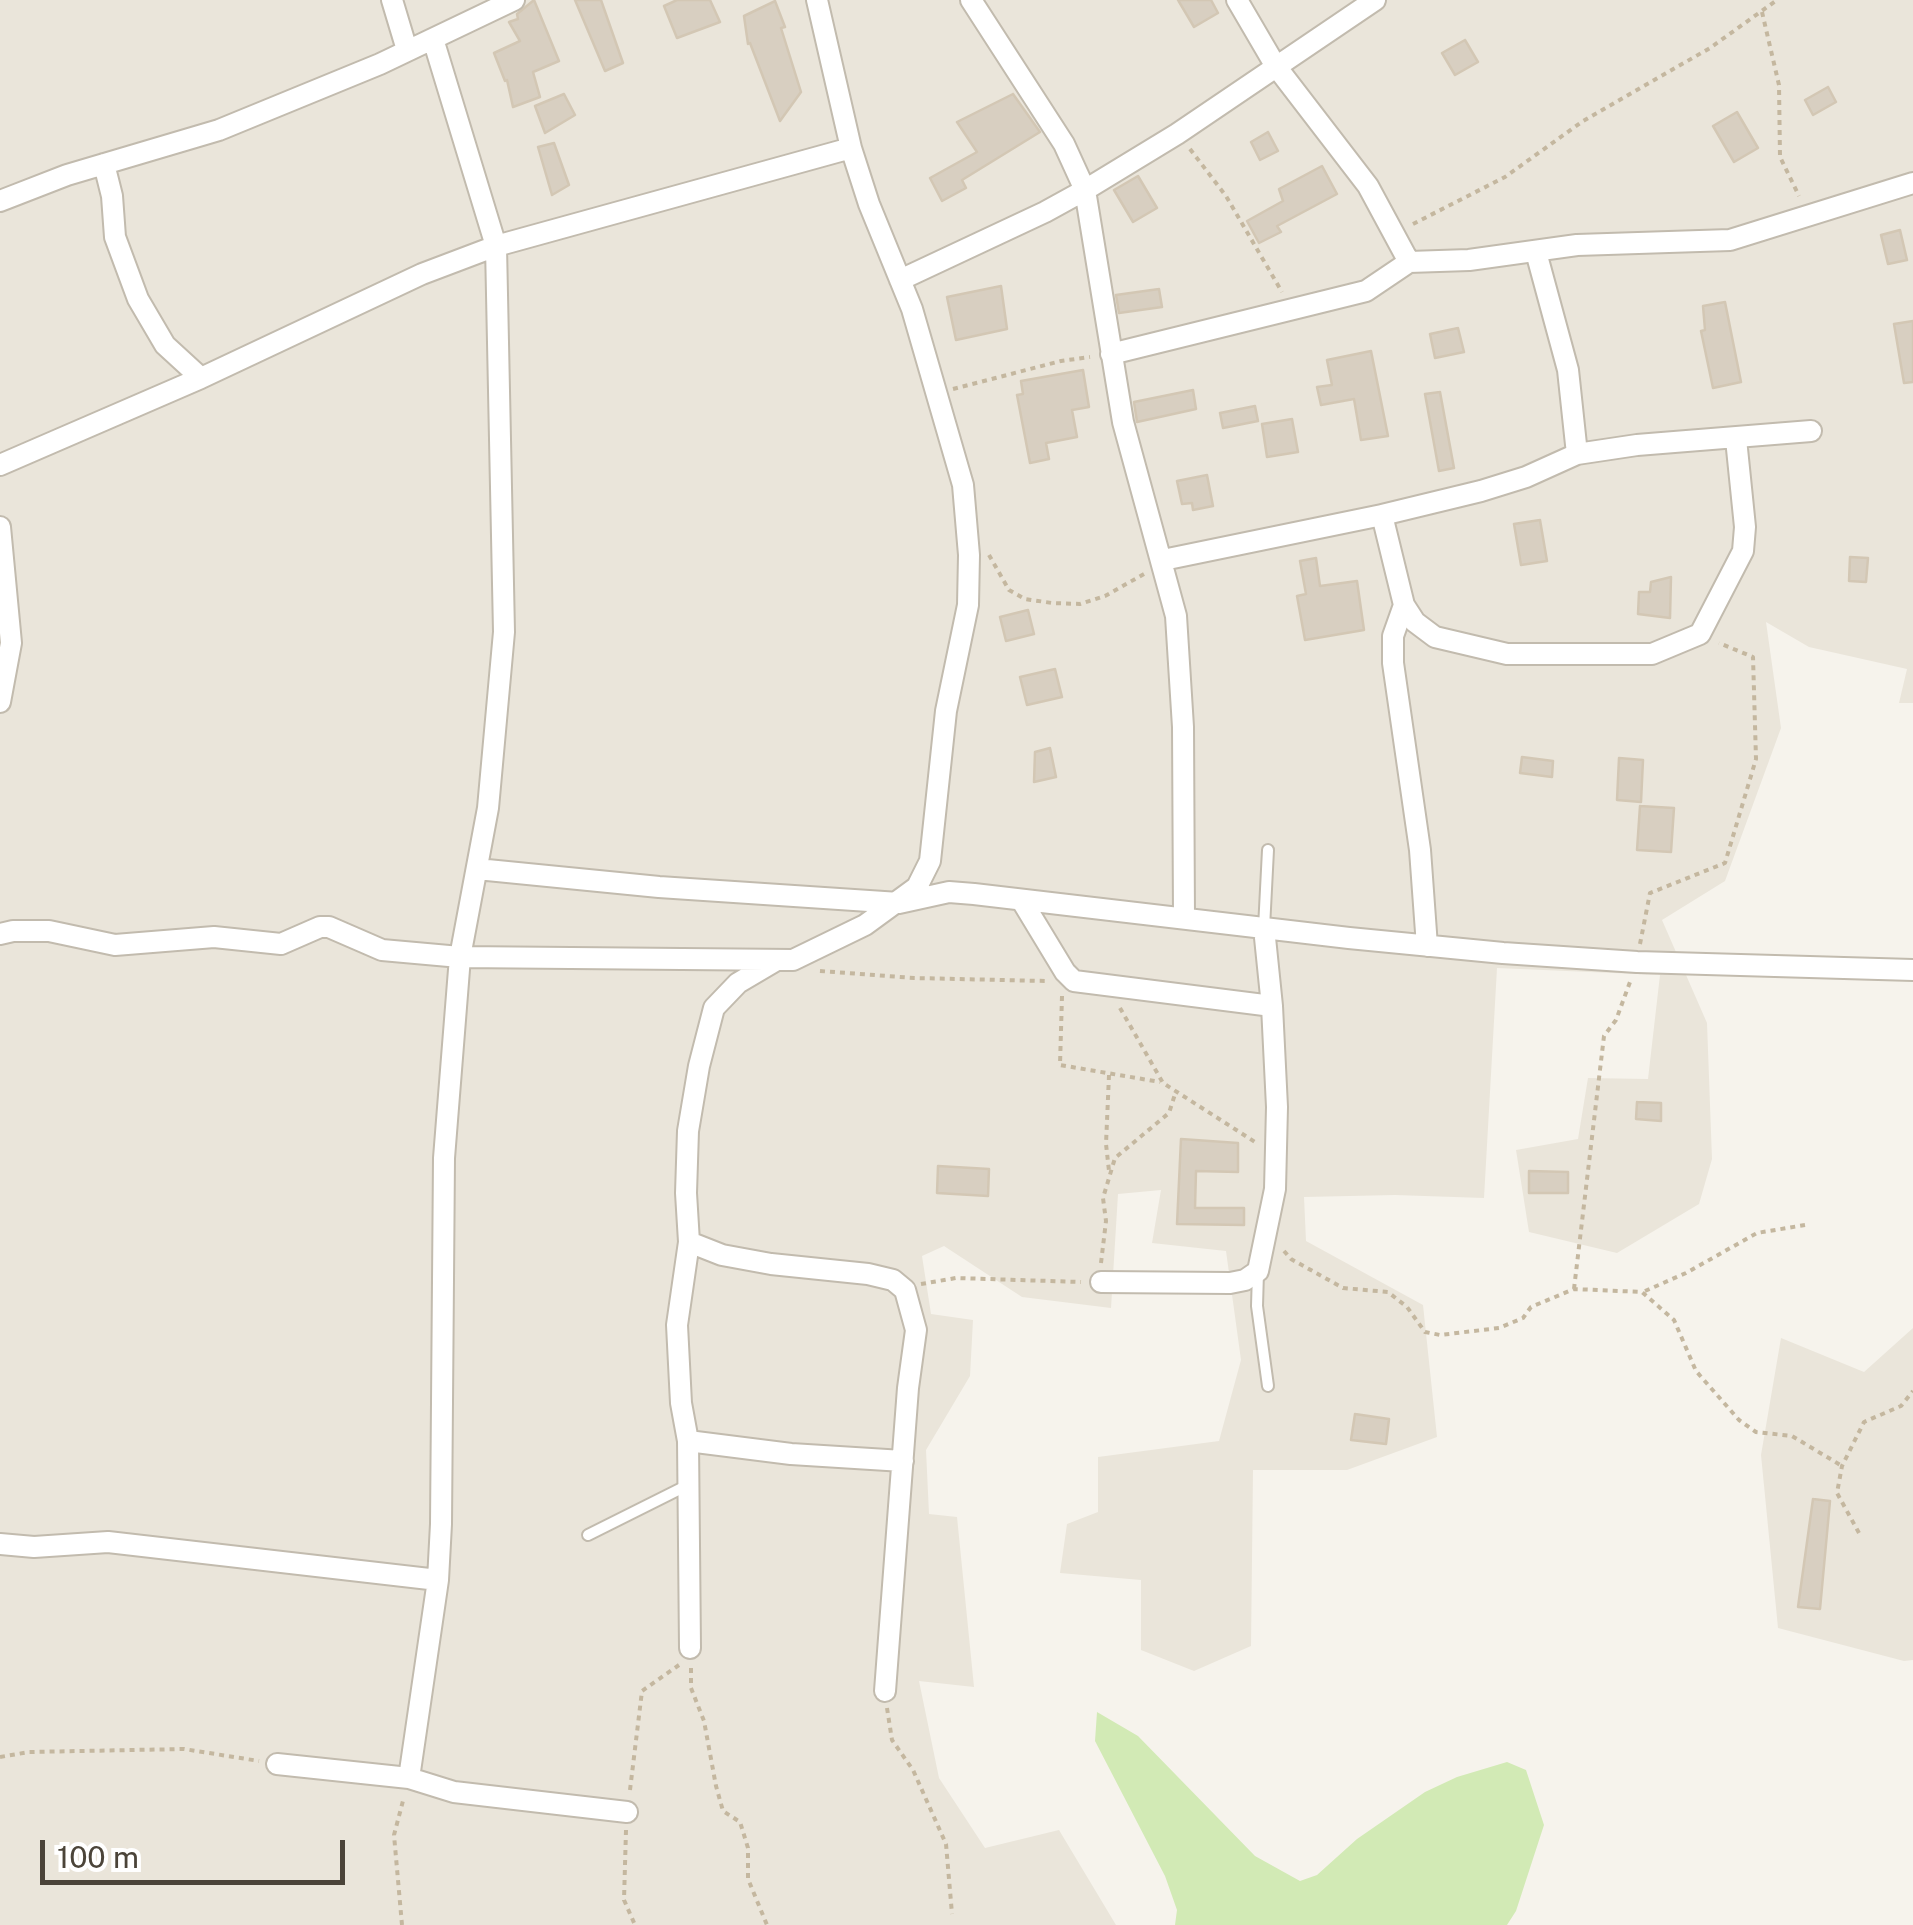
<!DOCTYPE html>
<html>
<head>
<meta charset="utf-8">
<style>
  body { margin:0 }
  #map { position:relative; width:1913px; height:1925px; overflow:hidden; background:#f6f3ec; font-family:"Public Sans",sans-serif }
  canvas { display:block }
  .scale { position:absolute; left:40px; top:1840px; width:305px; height:45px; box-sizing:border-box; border:5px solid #4b4439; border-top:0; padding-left:12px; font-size:30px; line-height:35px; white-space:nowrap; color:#4b4439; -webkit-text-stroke:8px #fff; paint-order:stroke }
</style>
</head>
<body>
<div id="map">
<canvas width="1913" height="1925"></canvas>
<div class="scale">100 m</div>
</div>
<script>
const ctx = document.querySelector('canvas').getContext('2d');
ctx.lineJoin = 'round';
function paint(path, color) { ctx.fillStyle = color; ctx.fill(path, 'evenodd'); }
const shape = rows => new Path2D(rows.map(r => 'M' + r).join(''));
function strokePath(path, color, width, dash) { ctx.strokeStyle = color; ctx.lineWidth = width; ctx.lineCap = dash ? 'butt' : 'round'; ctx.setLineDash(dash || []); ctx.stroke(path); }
paint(shape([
  [0,0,1913,0,1913,703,1899,703,1907,669,1809,647,1766,622,1781,728,1725,881,1662,920,1707,1023,1712,1159,1699,1204,1617,1253,1529,1232,1516,1150,1578,1139,1588,1078,1648,1079,1660,975,1497,968,1484,1198,1395,1195,1304,1197,1306,1241,1423,1305,1437,1437,1347,1470,1253,1470,1251,1646,1194,1671,1141,1650,1141,1580,1060,1573,1067,1524,1098,1512,1098,1457,1219,1441,1241,1360,1226,1251,1152,1243,1161,1190,1118,1194,1111,1308,1022,1297,944,1246,922,1256,931,1314,973,1320,970,1376,926,1450,929,1514,957,1517,974,1687,919,1681,939,1778,985,1848,1059,1830,1116,1925,0,1925],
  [1913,1328,1913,1660,1904,1661,1778,1628,1761,1455,1781,1338,1864,1372]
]), '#eae5da');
paint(shape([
  [1097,1712,1138,1736,1255,1856,1300,1881,1317,1875,1357,1839,1425,1792,1457,1777,1507,1762,1526,1770,1544,1825,1516,1911,1507,1925,1175,1925,1177,1910,1165,1876,1095,1741]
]), '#d2eab5');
const building = shape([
  [534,0,559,61,533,72,540,97,513,107,507,80,505,81,494,53,520,41,509,22,518,19,517,14,534,0],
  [575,0,601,0,623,63,605,71,575,0],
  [677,0,710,0,720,22,677,38,664,6,677,0],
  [1178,0,1211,0,1218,13,1194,27,1178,0],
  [775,1,785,27,781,28,801,92,780,121,750,43,748,44,744,16,775,1],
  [1465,40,1478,62,1455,75,1442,53,1465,40],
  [1828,87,1836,102,1813,115,1805,100,1828,87],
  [564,94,575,115,545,133,535,106,564,94],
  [1013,94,1040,132,962,180,966,188,942,201,930,178,977,152,957,122,1013,94],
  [1737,112,1758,148,1734,162,1713,126,1737,112],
  [1268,132,1278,151,1260,160,1251,142,1268,132],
  [554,143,569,185,552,195,538,147,554,143],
  [1322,166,1337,194,1277,226,1281,232,1259,243,1247,221,1283,201,1279,189,1322,166],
  [1138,176,1157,208,1133,222,1114,190,1138,176],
  [1900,230,1907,260,1888,264,1881,235,1900,230],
  [1001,286,1007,329,956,340,947,297,1001,286],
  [1159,289,1162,307,1119,313,1116,295,1159,289],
  [1725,302,1741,382,1713,388,1701,331,1705,330,1703,306,1725,302],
  [1913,321,1913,382,1904,383,1894,324,1913,321],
  [1458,328,1464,352,1435,358,1430,334,1458,328],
  [1371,351,1388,436,1361,440,1354,399,1321,405,1317,387,1332,385,1327,360,1371,351],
  [1083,370,1089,407,1072,410,1077,437,1046,443,1049,459,1030,463,1017,395,1023,394,1021,381,1083,370],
  [1193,390,1196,409,1137,422,1134,402,1193,390],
  [1440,392,1454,468,1439,471,1425,394,1440,392],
  [1255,406,1258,421,1223,428,1220,413,1255,406],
  [1292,419,1298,452,1267,457,1262,424,1292,419],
  [1207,475,1213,506,1193,510,1192,503,1182,504,1177,481,1207,475],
  [1540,520,1547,561,1521,565,1514,524,1540,520],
  [1850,557,1868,558,1866,582,1849,581,1850,557],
  [1316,558,1320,586,1357,581,1364,630,1305,640,1297,596,1306,594,1300,561,1316,558],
  [1671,577,1670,618,1638,614,1639,592,1650,592,1651,582,1671,577],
  [1028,610,1034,634,1006,641,1000,617,1028,610],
  [1055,669,1062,697,1027,705,1020,677,1055,669],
  [1050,748,1056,777,1034,782,1035,752,1050,748],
  [1522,757,1553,761,1552,777,1520,773,1522,757],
  [1619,758,1643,760,1641,802,1617,800,1619,758],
  [1640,806,1674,808,1671,852,1637,850,1640,806],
  [1637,1102,1661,1103,1661,1121,1636,1119,1637,1102],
  [1181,1139,1238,1143,1238,1172,1196,1171,1195,1208,1244,1208,1244,1225,1177,1224,1181,1139],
  [938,1166,989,1169,988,1196,937,1193,938,1166],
  [1529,1171,1568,1172,1568,1193,1529,1193,1529,1171],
  [1355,1414,1389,1419,1386,1444,1351,1440,1355,1414],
  [1813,1499,1830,1501,1820,1609,1798,1607,1813,1499]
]);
paint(building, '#d8cfc1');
strokePath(building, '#d3c7b4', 2.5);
const service = shape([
  [1264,928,1268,850],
  [1258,1272,1257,1306,1268,1386],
  [588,1535,688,1485]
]);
const minor = shape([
  [392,0,407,50],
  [971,0,1064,144,1085,190,1123,422,1176,616,1183,727,1184,917],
  [1237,0,1275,65,1368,186,1409,262],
  [104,164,112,196,115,237,138,299,165,345,201,378],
  [0,201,67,175,219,130,380,64,514,0],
  [1536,252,1568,370,1577,454],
  [900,280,1045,212,1085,190,1177,134,1375,0],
  [1111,354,1366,291,1409,262,1469,260,1577,245,1730,240,1913,183],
  [0,465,201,378,422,274,496,246,851,148],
  [1382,515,1404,605,1415,622,1435,637,1507,654,1652,654,1700,634,1743,551,1745,527,1736,439],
  [0,527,11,643,0,702],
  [1163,560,1382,515,1481,491,1526,477,1577,454,1637,445,1811,431],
  [1404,605,1393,636,1393,663,1420,850,1427,946],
  [477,869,659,887,899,903,949,892,974,894,1349,938,1503,953,1637,962,1913,970],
  [1022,901,1065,972,1074,981,1272,1006],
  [0,934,13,931,49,931,115,945,214,937,281,944,320,927,329,927,382,950,460,957,793,960,865,925,917,887,930,861,946,711,968,605,969,555,963,485,912,309,869,204,851,148,817,0],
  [689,1242,722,1255,771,1264,868,1274,893,1280,905,1290,916,1330,908,1388,885,1691],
  [1101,1282,1230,1283,1245,1280,1258,1271,1275,1189,1277,1107,1272,1006,1264,928],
  [688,1441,791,1454,903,1461],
  [0,1544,34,1547,108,1542,438,1580],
  [690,1648,688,1441,681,1403,677,1325,689,1242,686,1193,688,1131,699,1066,714,1008,738,983,777,960],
  [277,1764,409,1778,454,1792,627,1812],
  [409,1778,438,1580,441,1524,444,1158,460,957,488,808,504,632,496,246,433,39]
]);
strokePath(service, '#c2bbae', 14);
strokePath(minor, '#c2bbae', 24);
strokePath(shape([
  [1762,12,1779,85,1780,157,1799,196],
  [1190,149,1226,196,1282,292],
  [1413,224,1505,177,1583,121,1710,48,1777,0],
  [953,389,1061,361,1090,357],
  [989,555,1009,590,1025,599,1052,603,1080,604,1105,596,1144,574],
  [1640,944,1650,893,1725,863,1756,759,1753,657,1719,643],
  [820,971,914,978,1046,981],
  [1062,996,1060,1065,1160,1082],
  [1120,1008,1163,1083,1255,1142],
  [1109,1075,1106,1144,1109,1171],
  [1284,1251,1291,1259,1343,1288,1388,1292,1407,1307,1425,1332,1440,1335,1499,1328,1523,1318,1531,1307,1574,1289,1642,1292,1674,1320,1696,1371,1739,1420,1756,1432,1792,1436,1842,1466],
  [1101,1263,1106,1221,1103,1198,1115,1158,1169,1113,1176,1091],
  [921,1284,956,1278,1081,1282],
  [1574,1289,1604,1036,1616,1020,1630,982],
  [1645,1291,1686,1273,1757,1233,1805,1225],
  [1859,1533,1837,1493,1842,1466,1864,1422,1901,1406,1913,1391],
  [691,1668,691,1688,704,1721,716,1786,723,1811,740,1822,748,1848,748,1879,767,1925],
  [887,1708,892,1740,913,1770,946,1844,952,1914],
  [0,1757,29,1752,184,1749,259,1761],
  [630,1790,642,1691,679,1665],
  [626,1830,624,1900,635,1925],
  [402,1925,394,1835,404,1797]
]), '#c4b79f', 4, [5, 5]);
strokePath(service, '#fff', 10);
strokePath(minor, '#fff', 20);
</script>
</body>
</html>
